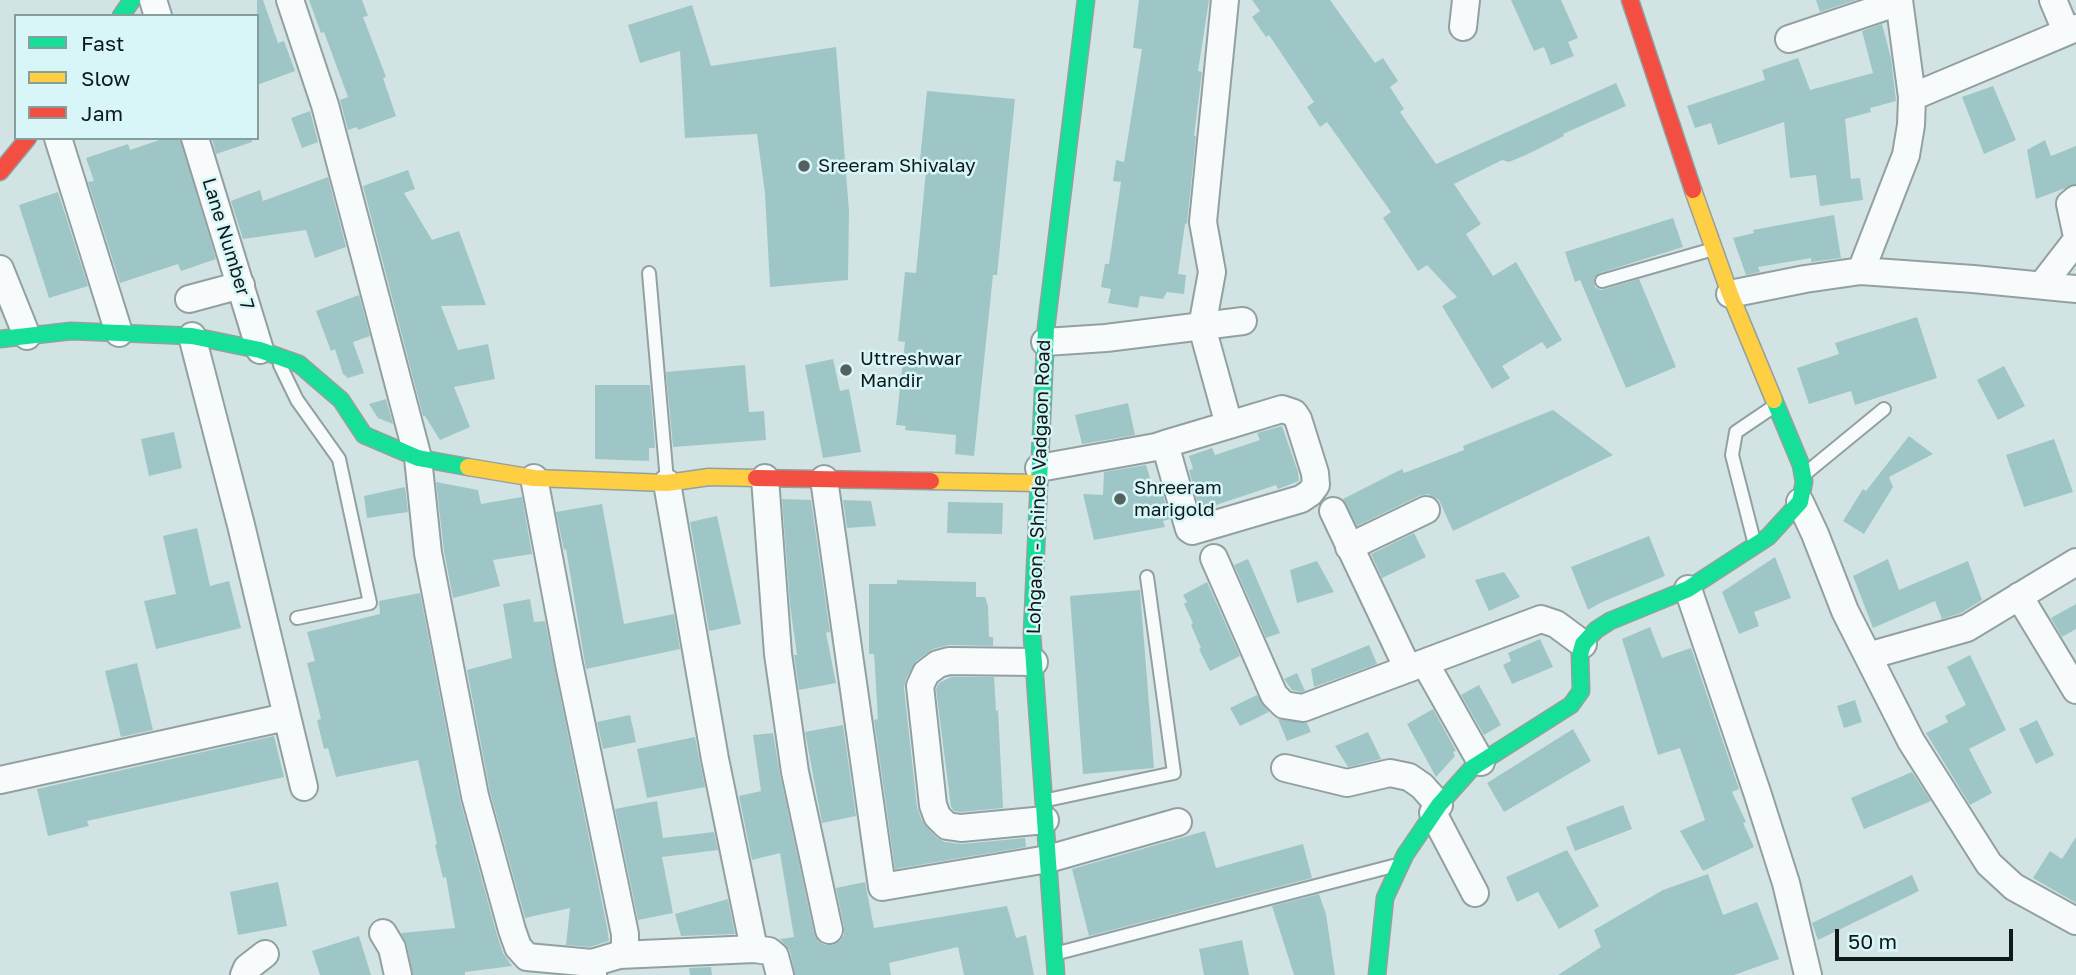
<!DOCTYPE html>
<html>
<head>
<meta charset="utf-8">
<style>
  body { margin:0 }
  #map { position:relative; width:2076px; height:975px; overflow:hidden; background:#d2e3e3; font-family:"Golos Text",sans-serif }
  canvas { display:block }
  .legend { position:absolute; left:14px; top:14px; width:245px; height:126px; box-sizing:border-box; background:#d8f6f7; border:2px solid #879e9f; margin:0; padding:9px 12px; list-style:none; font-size:21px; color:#0e191a }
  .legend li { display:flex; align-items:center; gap:14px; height:35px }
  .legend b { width:35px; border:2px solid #879e9f }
  .scale { position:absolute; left:1835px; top:929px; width:178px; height:32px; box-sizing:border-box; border:4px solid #0e191a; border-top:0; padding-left:9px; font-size:21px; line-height:24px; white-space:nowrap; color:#0e191a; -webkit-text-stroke:5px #d8f6f7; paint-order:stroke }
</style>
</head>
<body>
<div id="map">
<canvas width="2076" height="975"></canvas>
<ul class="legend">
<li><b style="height:9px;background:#16e098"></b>Fast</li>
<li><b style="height:9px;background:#ffcf43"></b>Slow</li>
<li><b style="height:9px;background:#f24e42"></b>Jam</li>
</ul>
<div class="scale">50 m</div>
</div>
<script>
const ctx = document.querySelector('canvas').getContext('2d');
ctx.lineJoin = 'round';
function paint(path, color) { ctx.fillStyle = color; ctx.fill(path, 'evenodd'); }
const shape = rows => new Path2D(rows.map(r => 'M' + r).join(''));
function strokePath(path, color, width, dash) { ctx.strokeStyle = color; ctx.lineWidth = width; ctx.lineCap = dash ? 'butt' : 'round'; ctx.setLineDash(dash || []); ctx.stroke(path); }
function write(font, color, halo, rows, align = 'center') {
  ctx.font = font + ' "Golos Text",sans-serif'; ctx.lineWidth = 5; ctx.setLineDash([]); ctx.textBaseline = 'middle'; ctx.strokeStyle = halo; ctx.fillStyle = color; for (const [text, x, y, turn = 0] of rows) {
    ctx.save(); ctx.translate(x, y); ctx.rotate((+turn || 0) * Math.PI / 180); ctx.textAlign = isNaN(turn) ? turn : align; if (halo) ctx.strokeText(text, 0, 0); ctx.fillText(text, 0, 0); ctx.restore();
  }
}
paint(shape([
  [257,0,263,0,278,43,284,41,295,71,257,85],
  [309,0,362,0,368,16,363,17,386,77,383,78,396,116,358,130,357,127,348,130,340,100,348,97,324,32,321,33],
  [1139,0,1209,0,1198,71,1202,72,1194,136,1196,136,1187,223,1185,224,1178,274,1186,275,1184,294,1167,292,1163,299,1140,296,1138,308,1108,303,1111,289,1101,287,1105,264,1109,264,1121,182,1113,181,1116,160,1124,162,1142,49,1133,48],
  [1252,0,1330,0,1375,63,1383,58,1398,81,1390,87,1404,109,1400,112,1436,164,1616,83,1626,106,1563,134,1564,136,1528,154,1509,162,1502,160,1454,184,1481,224,1466,234,1493,276,1516,262,1562,340,1547,349,1542,342,1502,366,1510,378,1492,389,1442,306,1457,297,1427,265,1418,271,1383,218,1391,212,1327,122,1320,127,1307,107,1314,102,1269,35,1266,37,1252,17,1260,11],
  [1511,0,1561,0,1578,38,1568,42,1574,56,1551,65,1544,47,1534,51],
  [1816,0,1856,0,1820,12],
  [692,5,711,66,836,47,849,211,848,280,770,287,765,193,757,134,685,138,680,51,640,63,628,25],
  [1882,24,1891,58,1896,101,1870,108,1871,112,1845,119,1851,179,1860,178,1863,200,1820,206,1816,175,1790,178,1784,122,1718,145,1711,123,1695,128,1687,106,1765,80,1762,70,1798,58,1810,90,1873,73,1862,31],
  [1993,86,2016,140,1984,154,1962,97],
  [927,91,1015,99,997,275,993,275,974,456,955,454,956,435,905,430,906,426,896,425,905,342,898,341,905,272,916,273,927,161,920,160],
  [310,111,318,142,302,148,291,118],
  [165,138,180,138,216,259,181,271,178,264,120,283,88,182,94,181,86,158,128,144,130,150],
  [212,138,252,138,252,142,216,154],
  [2045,140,2051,156,2076,146,2076,184,2036,199,2027,150],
  [408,170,415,189,404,193,432,240,459,231,486,305,441,306,458,350,488,344,495,379,454,387,470,427,440,440,425,416,423,416,363,186],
  [328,177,346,247,315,258,306,230,243,239,231,201,260,190,263,201],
  [58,192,88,286,49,298,19,205],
  [1834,215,1841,258,1811,262,1811,258,1758,267,1760,272,1746,275,1733,238,1754,233,1753,230],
  [1673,218,1683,247,1600,273,1594,278,1595,287,1601,290,1639,279,1676,367,1626,388,1580,280,1575,282,1565,252],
  [359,295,370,336,353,342,364,373,348,378,343,374,335,349,331,351,316,311],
  [1917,317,1937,378,1855,405,1851,391,1809,404,1797,368,1839,354,1835,343],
  [833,359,840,391,849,389,861,452,823,458,805,365],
  [745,365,749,412,764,411,766,440,673,447,666,372],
  [2004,366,2025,406,1998,420,1977,380],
  [595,385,650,385,655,448,649,448,649,461,595,459],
  [386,399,393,424,378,418,369,404],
  [1128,403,1135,435,1082,444,1075,415],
  [1553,410,1613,455,1453,531,1439,500,1428,494,1419,496,1357,526,1343,499,1402,469,1404,473,1464,450,1463,446],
  [1282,426,1298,472,1299,481,1278,489,1276,485,1210,507,1209,504,1199,508,1189,470,1193,469,1189,456,1212,448,1215,455,1260,440,1257,433],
  [174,432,182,468,149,476,141,439],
  [1909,436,1933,454,1889,477,1893,487,1864,534,1843,521,1863,489,1866,491],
  [2054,439,2073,492,2024,507,2006,455],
  [1146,465,1152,484,1159,481,1170,519,1163,521,1165,527,1094,540,1083,494,1103,495,1104,472],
  [436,482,478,490,481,504,522,497,532,554,493,560,500,586,453,598,444,551],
  [405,487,408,512,367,518,364,496],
  [782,499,811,500,830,632,826,633,836,683,799,690,794,655,797,655,790,605],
  [843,500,871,501,876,526,847,528],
  [948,502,1003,503,1002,534,947,533],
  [602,504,624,624,674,614,680,649,586,669,566,549,564,550,556,512],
  [717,516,741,624,709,631,690,522],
  [197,528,210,586,229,581,241,628,156,649,144,601,176,594,163,536],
  [1414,533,1426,557,1382,578,1371,554],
  [1649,536,1665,576,1602,602,1588,610,1571,567],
  [1775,557,1791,598,1754,612,1759,626,1739,634,1722,592],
  [1248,559,1280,633,1266,638,1234,565],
  [1888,559,1899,590,1968,561,1982,600,1961,613,1942,619,1935,601,1873,628,1853,576],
  [1317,561,1334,592,1297,603,1290,570],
  [1504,572,1520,597,1489,611,1475,580],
  [897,580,976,582,976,597,985,597,988,606,989,637,993,637,993,646,949,645,933,649,916,661,906,679,904,688,917,807,922,821,936,837,945,842,962,844,1025,838,1026,847,895,869,874,720,878,719,874,654,869,654,869,584,897,584],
  [1207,582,1240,656,1210,671,1199,649,1201,648,1191,625,1193,623,1184,604,1187,602,1183,595],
  [1140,590,1154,768,1083,774,1070,596],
  [420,593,460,800,497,935,503,953,512,966,465,972,465,975,413,975,407,945,401,933,455,928,446,877,443,878,435,845,437,844,418,760,336,777,328,748,324,749,317,720,321,719,307,663,315,661,307,632,380,614,379,601],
  [530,599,534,622,545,621,607,927,609,941,590,947,566,945,570,908,525,918,490,792,467,670,512,658,503,604],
  [2076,604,2076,629,2062,637,2051,618],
  [1650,627,1662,658,1691,648,1739,789,1732,792,1746,822,1743,823,1754,847,1703,871,1680,831,1705,820,1680,748,1658,755,1622,639],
  [1540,639,1553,667,1512,684,1503,665,1511,661,1508,653],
  [1369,645,1377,664,1314,687,1311,669],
  [1970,655,2006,730,1969,749,1992,793,1970,805,1926,733,1948,722,1945,716,1966,705,1947,667],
  [137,663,153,730,121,737,105,671],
  [1297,673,1305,691,1301,692,1292,690,1284,679],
  [951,677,994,677,996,711,998,710,1003,808,961,812,954,811,951,807,936,689,939,683],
  [1479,685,1501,725,1484,735,1461,695],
  [1257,695,1269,712,1240,726,1230,708],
  [1855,700,1862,722,1844,728,1837,706],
  [1433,709,1456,751,1453,752,1455,756,1436,777,1407,724],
  [630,715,636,742,603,749,597,722],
  [1278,719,1307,723,1311,732,1287,741],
  [2037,720,2054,755,2036,764,2019,729],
  [843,725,856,816,822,823,805,732],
  [1573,729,1591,761,1504,812,1487,783],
  [1368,732,1381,759,1348,767,1335,746],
  [773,733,780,775,814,933,818,941,825,945,833,945,840,941,844,935,844,927,836,888,865,882,874,928,1007,906,1016,938,1026,935,1034,975,964,975,958,947,889,963,891,975,795,975,790,951,780,939,794,937,780,853,752,860,739,796,761,791,753,735],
  [274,736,284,777,87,821,89,826,48,836,37,789],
  [695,737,705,787,647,798,637,749],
  [1912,772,1931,801,1864,829,1851,798],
  [657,801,663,838,714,832,718,850,662,857,673,913,638,920,615,809],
  [1623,805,1632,829,1575,851,1566,827],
  [1205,831,1216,868,1303,844,1312,878,1089,936,1072,869],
  [2076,837,2076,903,2033,878,2050,851,2062,859],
  [1567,850,1599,906,1559,929,1538,892,1517,902,1506,877],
  [1708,874,1723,915,1757,902,1779,959,1734,975,1558,975,1601,947,1594,930,1663,890],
  [1912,875,1919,891,1818,940,1812,923],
  [278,882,287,926,238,935,230,892],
  [1319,894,1326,914,1335,975,1294,975,1272,906],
  [728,899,735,934,681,936,675,914],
  [359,936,371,975,320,975,312,951],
  [1242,940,1249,975,1204,975,1199,949],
  [711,967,712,975,690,975,689,968]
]), '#9fc6c7');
const lane = shape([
  [649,273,667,481],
  [1602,281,1710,250],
  [280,365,297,400,339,459,370,603,297,618],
  [1806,473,1884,409],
  [1754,541,1732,455,1736,432,1773,407],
  [1047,800,1174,773,1147,577],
  [1058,953,1393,866]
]);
const street = shape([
  [153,0,158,16],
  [290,0,325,105,418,458,428,553,475,796,512,930,518,947,527,957,592,963,593,975],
  [1225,0,1203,222,1212,272,1202,327,1229,425],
  [2053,0,2066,31],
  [1463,27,1466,0],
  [1789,39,1899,2],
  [1912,97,2076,28],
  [58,138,119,333],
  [195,138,260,350],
  [2076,199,2070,204,2076,232],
  [0,269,27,336],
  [1861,271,1906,155,1911,125,1912,97,1899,0],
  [2042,285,2076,241],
  [1730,294,1805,279,1861,271,1973,279,2076,289],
  [189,299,241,285],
  [192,336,241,525,304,787],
  [1045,342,1106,338,1243,321],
  [1039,468,1156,447,1165,444,1229,425,1282,409,1294,413,1298,419,1315,473,1316,485,1310,493,1301,499,1192,531,1189,529,1165,444],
  [534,478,569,664,625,934,625,947,619,955,592,963],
  [765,478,778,654,795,772,829,930],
  [824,479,882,887,1048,859,1178,822],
  [667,483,715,759,754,949,769,951,775,956,780,975],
  [1800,502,1815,534,1845,611,1911,741,1989,864,2014,887,2076,921],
  [1333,511,1408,669],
  [1349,547,1426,510],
  [1214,558,1274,695,1284,705,1303,708,1541,619,1556,624,1583,644],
  [1688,589,1757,792,1786,883,1808,975],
  [2019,596,2076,690],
  [1868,656,1967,628,2076,562],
  [1034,662,949,661,938,664,926,673,920,686,933,805,937,816,947,826,961,828,1045,820],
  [1425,663,1481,762],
  [1285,768,1347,783,1390,773,1409,777,1422,786,1439,805],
  [0,780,286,717],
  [1433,813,1475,893],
  [383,933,392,948,398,975],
  [619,955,754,949],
  [244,975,247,968,265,954]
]);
const fast = shape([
  [121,16,132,0],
  [0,339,71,331,192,336,260,350,299,364,341,400,364,435,418,458,468,467],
  [1056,975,1032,635,1046,328,1086,0],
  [1377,975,1385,898,1405,855,1439,805,1472,768,1571,705,1581,691,1580,655,1583,644,1596,630,1610,621,1688,589,1768,537,1800,502,1804,482,1801,465,1774,400]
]);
const slow = shape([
  [1693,190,1730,294,1774,400],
  [468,467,534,478,667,483,709,477,756,478],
  [931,481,1039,483]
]);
const jam = shape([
  [1630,0,1693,190],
  [0,172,28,138],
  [756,478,931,481]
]);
strokePath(lane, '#93a0a1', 16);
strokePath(street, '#93a0a1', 30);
strokePath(fast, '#93a0a1', 19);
strokePath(slow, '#93a0a1', 19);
strokePath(jam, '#93a0a1', 19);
strokePath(lane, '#f8fbfb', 12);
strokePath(street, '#f8fbfb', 26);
strokePath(fast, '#16e098', 16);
strokePath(slow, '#ffcf43', 16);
strokePath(jam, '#f24e42', 16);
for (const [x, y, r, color] of [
  [804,166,7,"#536060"],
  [846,370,7,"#536060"],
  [1120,499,7,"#536060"]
]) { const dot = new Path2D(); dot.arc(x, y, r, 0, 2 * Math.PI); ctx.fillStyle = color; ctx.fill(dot); strokePath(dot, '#d8f6f7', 2.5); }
write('19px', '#0e191a', '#d8f6f7', [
  ["Sreeram Shivalay",818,166],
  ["Uttreshwar",860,359],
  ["Mandir",860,381],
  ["Shreeram",1134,488],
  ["marigold",1134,510]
], 'left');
write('19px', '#0e191a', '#d8f6f7', [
  ["Lane Number 7",228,244,73],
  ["Lohgaon - Shinde Vadgaon Road",1039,487,-88]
]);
</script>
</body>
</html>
